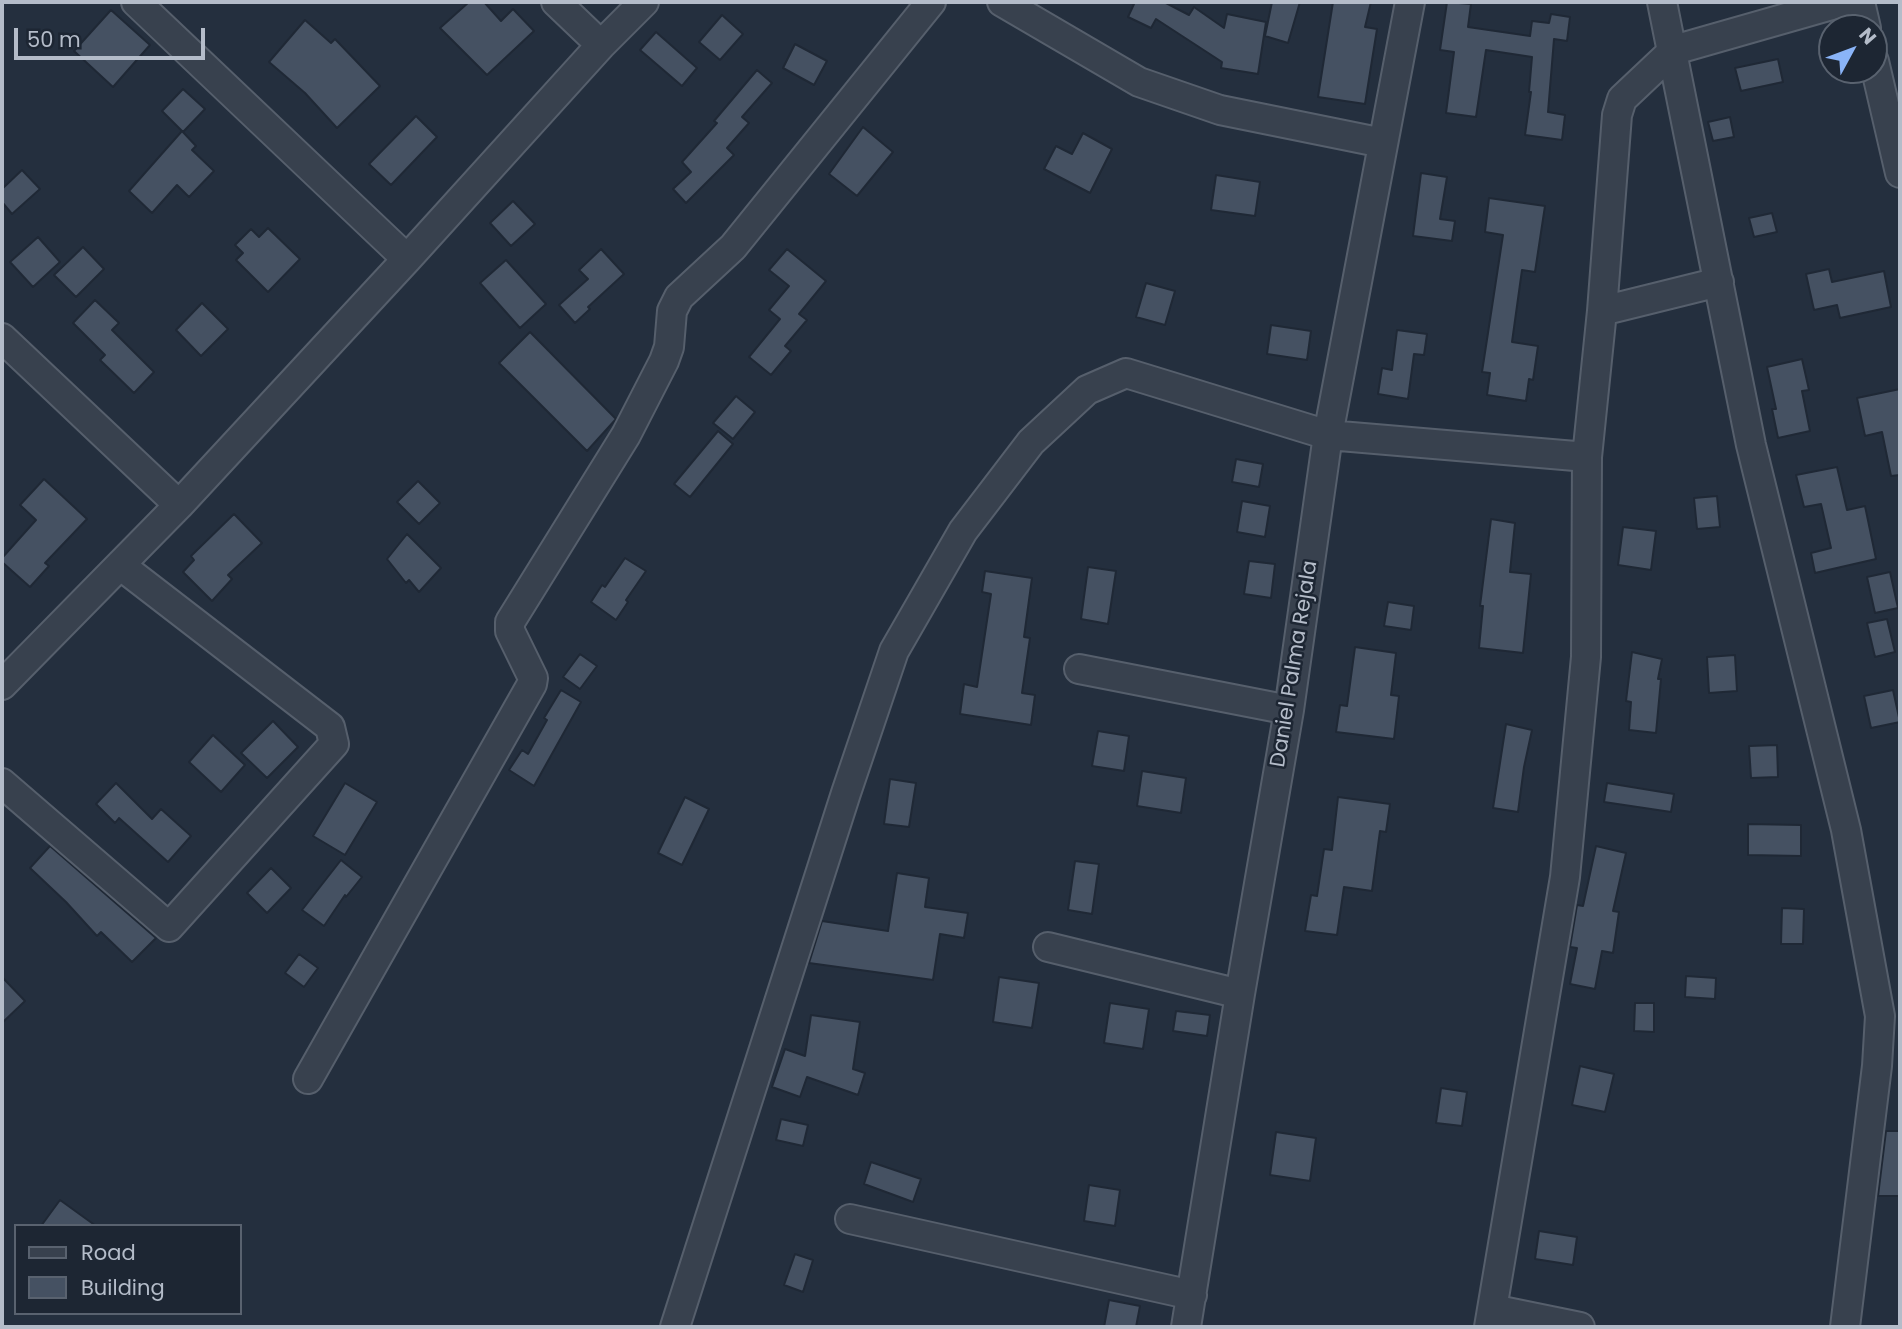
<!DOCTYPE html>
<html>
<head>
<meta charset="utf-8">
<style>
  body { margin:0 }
  #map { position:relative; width:1902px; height:1329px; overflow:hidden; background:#242f3e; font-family:Poppins,sans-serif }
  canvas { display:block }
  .frame { position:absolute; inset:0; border:4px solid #b4bcc9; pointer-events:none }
  .legend { position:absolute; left:14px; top:1224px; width:228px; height:91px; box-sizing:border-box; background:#1d2633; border:2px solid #59626f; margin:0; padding:9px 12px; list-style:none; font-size:21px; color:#b4bcc9 }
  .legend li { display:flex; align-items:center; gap:14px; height:35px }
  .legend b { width:35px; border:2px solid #59626f }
  .north { position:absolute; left:1818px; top:14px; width:70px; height:70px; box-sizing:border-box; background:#1d2633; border:2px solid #59626f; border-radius:50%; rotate:49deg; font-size:19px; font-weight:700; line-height:28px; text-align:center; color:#b4bcc9 }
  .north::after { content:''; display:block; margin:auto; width:24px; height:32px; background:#8ab4f8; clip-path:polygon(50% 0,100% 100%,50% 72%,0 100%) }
  .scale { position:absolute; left:14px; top:28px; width:191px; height:32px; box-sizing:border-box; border:4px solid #b4bcc9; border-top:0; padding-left:9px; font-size:21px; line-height:24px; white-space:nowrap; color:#b4bcc9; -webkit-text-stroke:5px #1d2633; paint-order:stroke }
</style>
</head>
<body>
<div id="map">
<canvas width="1902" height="1329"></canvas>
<div class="frame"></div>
<ul class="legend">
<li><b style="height:9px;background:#38414e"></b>Road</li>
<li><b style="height:19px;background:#455162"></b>Building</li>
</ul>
<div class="north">N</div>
<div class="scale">50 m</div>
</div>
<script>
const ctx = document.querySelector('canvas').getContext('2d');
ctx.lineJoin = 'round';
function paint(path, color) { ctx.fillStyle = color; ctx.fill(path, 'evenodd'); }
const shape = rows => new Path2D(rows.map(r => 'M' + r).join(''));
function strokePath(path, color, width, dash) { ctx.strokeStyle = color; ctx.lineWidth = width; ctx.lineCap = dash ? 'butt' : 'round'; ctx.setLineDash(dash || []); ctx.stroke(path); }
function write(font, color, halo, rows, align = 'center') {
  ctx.font = font + ' Poppins,sans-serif'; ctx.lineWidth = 5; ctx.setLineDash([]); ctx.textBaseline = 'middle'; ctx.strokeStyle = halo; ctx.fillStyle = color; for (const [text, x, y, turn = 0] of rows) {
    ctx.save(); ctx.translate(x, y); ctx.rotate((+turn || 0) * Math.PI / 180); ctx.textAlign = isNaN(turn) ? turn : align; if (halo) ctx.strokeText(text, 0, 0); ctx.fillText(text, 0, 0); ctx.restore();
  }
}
const building = shape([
  [469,2,484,2,501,21,513,9,534,31,487,75,440,28,469,2],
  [1130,2,1164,2,1189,15,1194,7,1224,28,1227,14,1266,22,1258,74,1221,68,1222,62,1156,19,1151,28,1128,17,1134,4,1130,2],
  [1272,2,1300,2,1288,43,1265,36,1272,2],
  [1333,2,1371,2,1365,27,1377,29,1365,104,1318,97,1333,2],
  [1447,2,1471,4,1468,27,1530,36,1532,21,1549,23,1551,14,1570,17,1567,41,1554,39,1548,112,1565,115,1562,140,1525,135,1531,92,1529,92,1532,57,1486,50,1476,117,1446,113,1454,52,1440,50,1447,2],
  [111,10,150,45,113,87,74,51,111,10],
  [722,15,743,34,720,60,699,42,722,15],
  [305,20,331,43,335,39,380,86,337,128,305,93,269,62,305,20],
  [656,32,697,68,682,86,640,50,656,32],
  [795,44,827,61,814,85,783,68,795,44],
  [1778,59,1783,82,1741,91,1735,68,1778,59],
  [757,70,772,83,742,117,749,123,727,148,734,155,686,203,673,189,691,172,682,162,717,123,714,121,757,70],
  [183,89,205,109,183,132,162,111,183,89],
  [416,116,437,137,391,185,369,164,416,116],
  [1730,117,1734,137,1713,141,1708,122,1730,117],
  [863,127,893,152,857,196,829,174,863,127],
  [182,131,196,146,192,150,214,171,189,197,177,185,152,213,129,191,182,131],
  [1083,133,1112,149,1090,193,1044,169,1056,146,1072,154,1083,133],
  [22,170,40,189,12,214,2,202,2,189,22,170],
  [1421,173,1447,177,1440,219,1455,221,1452,241,1413,236,1421,173],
  [1216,175,1260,182,1255,216,1211,210,1216,175],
  [1489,198,1545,206,1535,272,1522,270,1512,342,1538,346,1533,380,1529,379,1526,401,1487,395,1490,373,1482,372,1503,235,1485,232,1489,198],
  [513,201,535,224,511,246,490,223,513,201],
  [1772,213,1777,232,1754,237,1749,218,1772,213],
  [268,228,300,259,268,292,236,260,243,253,235,245,251,229,259,237,268,228],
  [38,237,60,262,33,287,10,262,38,237],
  [83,247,104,269,76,297,54,275,83,247],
  [601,249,624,274,588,307,590,309,575,323,559,305,588,279,579,270,601,249],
  [787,249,826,281,799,314,807,320,785,346,791,351,771,375,749,357,780,319,769,310,789,286,769,270,787,249],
  [506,260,546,304,520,328,480,283,506,260],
  [1829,269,1832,282,1884,271,1891,307,1840,318,1837,305,1814,310,1806,274,1829,269],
  [1146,283,1175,291,1165,325,1136,317,1146,283],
  [95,300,119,323,112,330,154,372,134,393,100,360,105,355,73,323,95,300],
  [202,303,228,329,201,356,176,330,202,303],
  [1271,325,1311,331,1307,360,1267,354,1271,325],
  [1397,330,1427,334,1424,355,1414,354,1408,399,1378,394,1382,368,1392,370,1397,330],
  [530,332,616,419,587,451,499,363,530,332],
  [1802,359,1809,390,1802,391,1810,431,1778,438,1772,409,1776,409,1767,367,1802,359],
  [1900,389,1900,475,1891,476,1882,432,1865,436,1857,398,1900,389],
  [736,396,755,412,733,439,713,423,736,396],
  [718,431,733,444,690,497,674,484,718,431],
  [1236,459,1263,464,1259,487,1232,482,1236,459],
  [1837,467,1847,510,1865,506,1876,559,1815,573,1811,553,1831,548,1821,504,1804,507,1796,475,1837,467],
  [44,479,87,519,45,563,49,566,30,587,2,562,2,558,36,520,20,505,44,479],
  [418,481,440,503,419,524,397,502,418,481],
  [1717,496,1720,527,1697,529,1694,498,1717,496],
  [1242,501,1270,506,1265,537,1237,532,1242,501],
  [234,514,262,543,228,575,232,579,212,601,183,572,194,560,191,556,234,514],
  [1491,519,1515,523,1510,572,1531,574,1523,653,1479,648,1483,606,1480,606,1491,519],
  [1623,527,1656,531,1651,570,1618,565,1623,527],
  [407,534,441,568,419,592,409,580,406,583,387,559,407,534],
  [625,558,646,571,626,600,628,602,616,620,591,602,602,585,605,587,625,558],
  [1249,561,1275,564,1271,598,1244,594,1249,561],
  [1088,567,1116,571,1108,624,1081,619,1088,567],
  [985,571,1032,578,1024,637,1030,638,1022,693,1035,695,1031,725,960,714,964,684,977,687,991,594,982,592,985,571],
  [1890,572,1898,608,1875,613,1867,577,1890,572],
  [1388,602,1414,606,1411,630,1384,626,1388,602],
  [1887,619,1895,652,1875,657,1867,623,1887,619],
  [1355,647,1396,653,1391,695,1399,696,1394,739,1336,732,1340,705,1347,706,1355,647],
  [1632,652,1662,659,1658,679,1661,679,1656,733,1629,730,1631,702,1626,701,1632,652],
  [580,654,597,666,580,689,563,677,580,654],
  [1735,655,1737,691,1709,693,1707,657,1735,655],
  [561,690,581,702,534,786,509,770,522,750,528,754,547,720,544,718,561,690],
  [1893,690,1900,722,1871,728,1864,696,1893,690],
  [273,721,298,747,267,778,241,753,273,721],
  [1506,724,1532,730,1524,767,1518,812,1493,808,1506,724],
  [1098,731,1129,736,1124,771,1092,766,1098,731],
  [213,735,245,765,221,792,189,762,213,735],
  [1777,745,1778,777,1751,778,1749,746,1777,745],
  [1142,771,1186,778,1181,813,1137,806,1142,771],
  [890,779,916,783,909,827,884,824,890,779],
  [116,783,152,819,161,809,191,836,168,862,119,818,115,823,96,804,116,783],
  [345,783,377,802,345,855,313,836,345,783],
  [1607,783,1674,794,1671,812,1604,802,1607,783],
  [685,797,709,809,682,865,658,853,685,797],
  [1338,797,1390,804,1386,832,1380,831,1372,891,1344,887,1337,935,1305,931,1311,895,1317,896,1324,849,1332,850,1338,797],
  [1748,824,1801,825,1801,856,1748,855,1748,824],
  [50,846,156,938,132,962,101,932,97,936,66,902,30,868,50,846],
  [1596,846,1626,853,1613,911,1619,912,1613,953,1602,951,1595,989,1570,984,1577,948,1570,947,1577,905,1583,906,1596,846],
  [341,860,362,877,346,897,345,895,324,926,302,910,341,860],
  [1075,861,1099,864,1092,914,1068,910,1075,861],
  [271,868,291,888,267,913,247,893,271,868],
  [897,873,929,878,925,907,968,913,964,938,940,934,933,980,809,963,822,921,888,931,897,873],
  [1782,908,1804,909,1803,944,1781,944,1782,908],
  [299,954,318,968,304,987,285,973,299,954],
  [1686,976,1716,978,1715,999,1685,997,1686,976],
  [2,977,25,1001,2,1023,2,977],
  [999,977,1039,983,1032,1028,993,1022,999,977],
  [1110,1003,1149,1009,1143,1049,1104,1043,1110,1003],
  [1635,1003,1654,1003,1654,1032,1634,1031,1635,1003],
  [1176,1011,1210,1015,1207,1036,1173,1031,1176,1011],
  [811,1015,860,1022,853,1069,865,1073,858,1095,807,1077,800,1097,772,1087,785,1049,805,1056,811,1015],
  [1580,1066,1614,1074,1605,1112,1572,1105,1580,1066],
  [1441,1088,1467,1092,1462,1126,1436,1123,1441,1088],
  [781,1119,808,1125,803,1146,776,1140,781,1119],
  [1886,1131,1900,1131,1900,1196,1878,1196,1886,1131],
  [1276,1132,1316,1138,1310,1181,1270,1175,1276,1132],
  [871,1162,921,1179,913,1202,864,1184,871,1162],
  [1089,1185,1120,1190,1115,1226,1084,1221,1089,1185],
  [60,1200,96,1226,41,1226,60,1200],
  [1539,1231,1577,1237,1573,1265,1535,1259,1539,1231],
  [795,1254,813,1260,803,1292,784,1285,795,1254],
  [1109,1300,1140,1306,1136,1327,1104,1327,1109,1300]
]);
paint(building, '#455162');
strokePath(building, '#1f2835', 2);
const minor = shape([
  [136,2,407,259],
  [556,2,601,45],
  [1002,2,1139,82,1220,110,1383,143],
  [1662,2,1751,445,1846,830,1880,1016,1877,1066,1845,1327],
  [1860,2,1866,28],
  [1874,61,1900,173],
  [1602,311,1719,282],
  [2,338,179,505],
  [1079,669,1289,710],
  [2,685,179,505,407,259,601,45,644,2],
  [2,783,169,927,334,744,330,727,120,565],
  [1048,947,1240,994],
  [308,1079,532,684,533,678,510,631,510,622,626,435,664,361,669,347,672,311,679,297,733,247,931,2],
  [850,1219,1192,1295],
  [1492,1309,1580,1327],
  [675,1327,846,793,894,651,963,531,1031,442,1087,390,1126,373,1328,435,1587,457],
  [1186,1327,1240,994,1289,710,1328,435,1410,2],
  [1489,1327,1565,877,1586,657,1587,457,1602,311,1617,115,1622,99,1674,50,1842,2]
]);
strokePath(minor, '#565f6c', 32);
strokePath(minor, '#38414e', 28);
write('21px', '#b4bcc9', '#1d2633', [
  ["Daniel Palma Rejala",1295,664,-81]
]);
</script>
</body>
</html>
